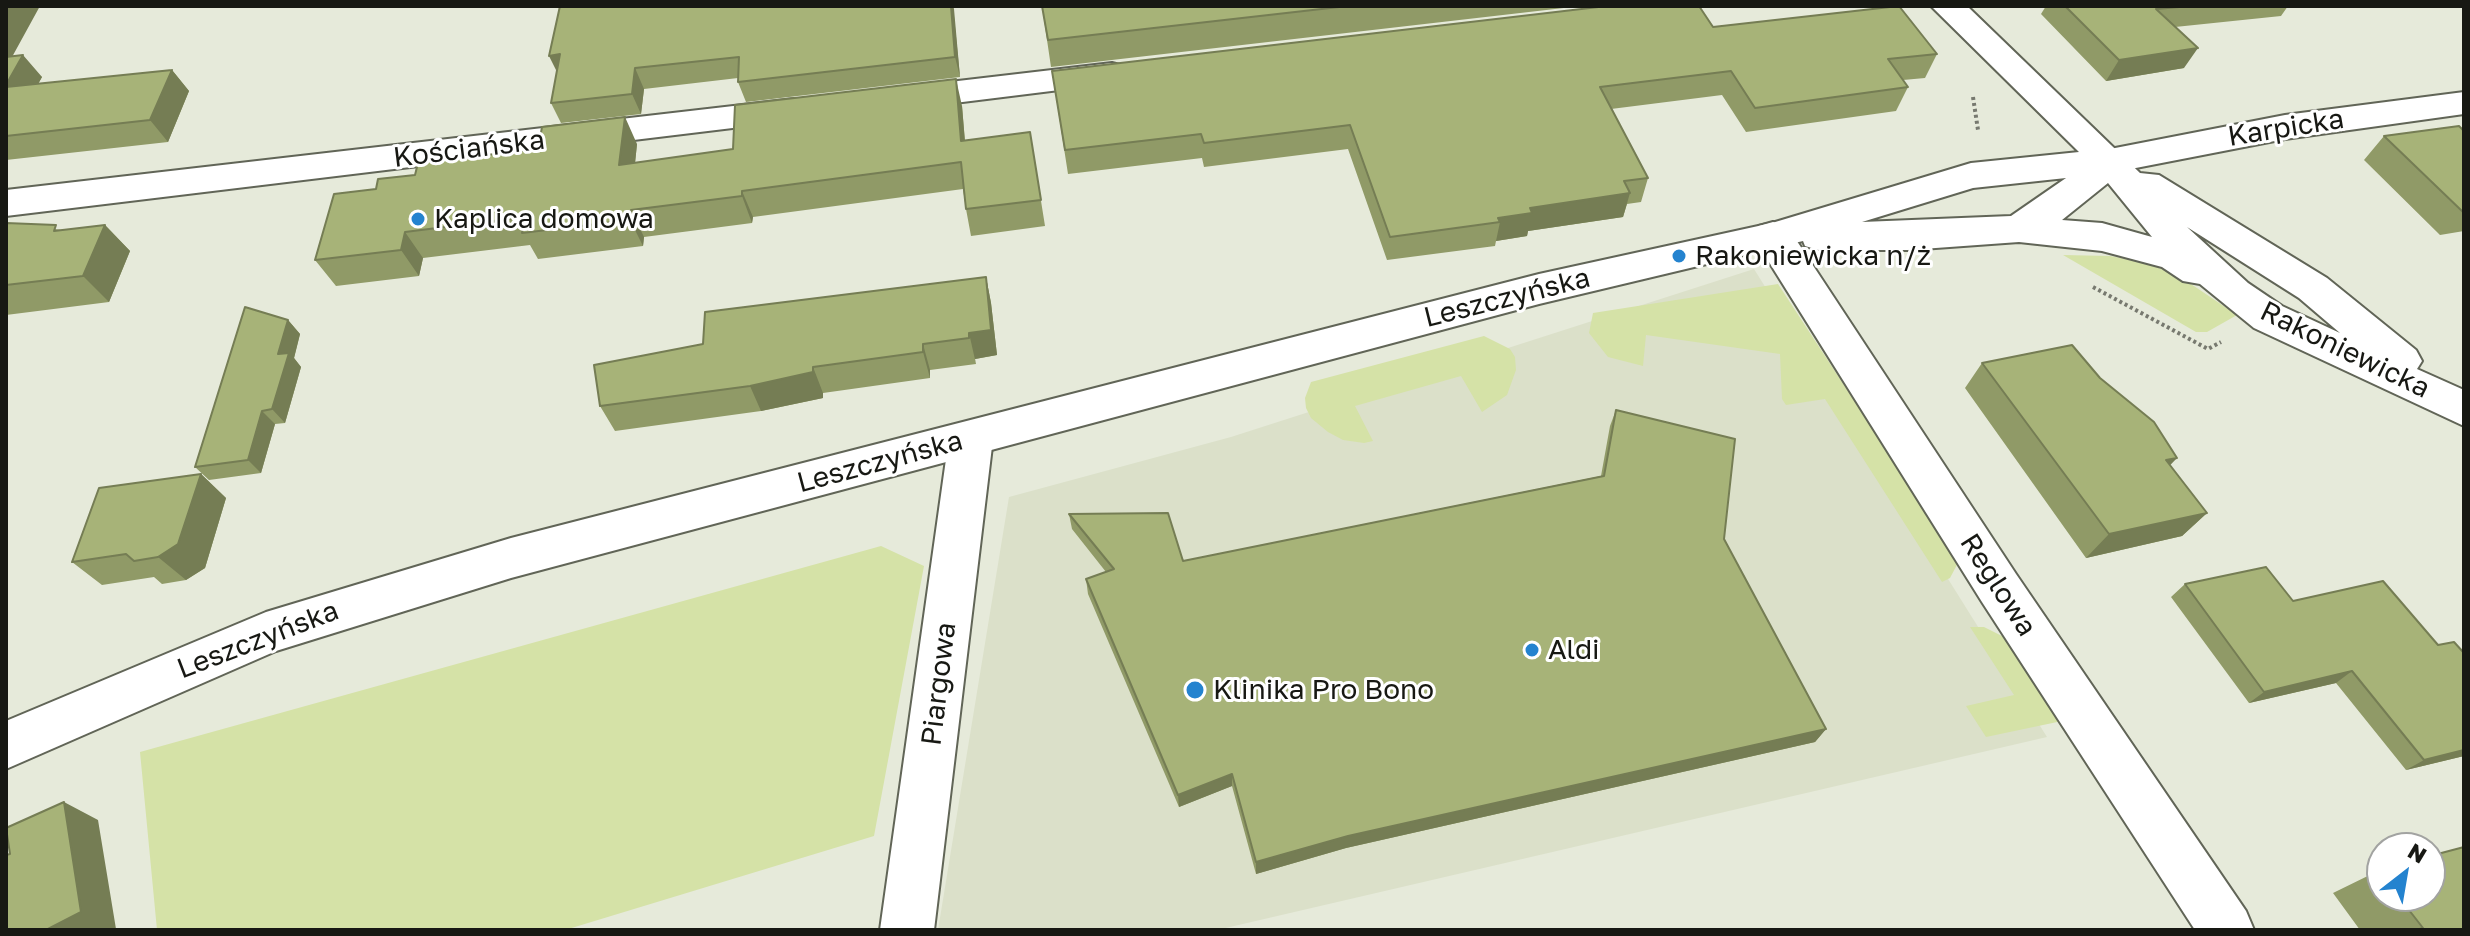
<!DOCTYPE html>
<html>
<head>
<meta charset="utf-8">
<style>
  body { margin:0 }
  #map { position:relative; width:2470px; height:936px; overflow:hidden; background:#e6eada; font-family:"Golos Text",sans-serif }
  canvas { display:block }
  .frame { position:absolute; inset:0; border:8px solid #171813; pointer-events:none }
  .north { position:absolute; left:2366px; top:832px; width:80px; height:80px; box-sizing:border-box; background:#fff; border:2px solid #a2a3a1; border-radius:50%; rotate:31deg; font-size:22px; font-weight:700; line-height:32px; text-align:center; color:#171813 }
  .north::after { content:''; display:block; margin:auto; width:28px; height:36px; background:#2483cf; clip-path:polygon(50% 0,100% 100%,50% 72%,0 100%) }
</style>
</head>
<body>
<div id="map">
<canvas width="2470" height="936"></canvas>
<div class="frame"></div>
<div class="north">N</div>
</div>
<script>
const ctx = document.querySelector('canvas').getContext('2d');
ctx.lineJoin = 'round';
function paint(path, color) { ctx.fillStyle = color; ctx.fill(path, 'evenodd'); }
const shape = rows => new Path2D(rows.map(r => 'M' + r).join(''));
function strokePath(path, color, width, dash) { ctx.strokeStyle = color; ctx.lineWidth = width; ctx.lineCap = dash ? 'butt' : 'round'; ctx.setLineDash(dash || []); ctx.stroke(path); }
function write(font, color, halo, rows, align = 'center') {
  ctx.font = font + ' "Golos Text",sans-serif'; ctx.lineWidth = 6; ctx.setLineDash([]); ctx.textBaseline = 'middle'; ctx.strokeStyle = halo; ctx.fillStyle = color; for (const [text, x, y, turn = 0] of rows) {
    ctx.save(); ctx.translate(x, y); ctx.rotate((+turn || 0) * Math.PI / 180); ctx.textAlign = isNaN(turn) ? turn : align; if (halo) ctx.strokeText(text, 0, 0); ctx.fillText(text, 0, 0); ctx.restore();
  }
}
paint(shape([
  [1754,269,2047,737,1217,930,938,930,1009,497,1231,437]
]), '#dbe0c9');
paint(shape([
  [2063,255,2110,256,2148,263,2185,280,2237,315,2207,332,2196,332],
  [1778,284,1959,561,1950,578,1942,582,1825,399,1786,405,1782,399,1780,354,1646,335,1643,366,1608,357,1589,333,1593,313],
  [1484,336,1510,349,1515,357,1516,370,1507,395,1482,412,1461,376,1355,406,1373,441,1364,443,1343,440,1328,432,1311,418,1306,408,1305,398,1311,382],
  [881,546,924,566,874,836,565,930,157,930,140,752],
  [1970,627,1984,627,2010,640,2062,721,1986,737,1966,706,2014,695]
]), '#d5e2a7');
const minor = shape([
  [1112,63,1124,66,1129,74,1124,82,898,110,886,107,880,99,886,91,898,88,1112,63],
  [2464,92,2464,114,2285,139,2110,173,2097,170,2092,161,2097,152,2110,149,2285,115,2464,92],
  [794,99,807,103,812,111,807,119,6,216,6,190,794,99],
  [1773,222,1787,226,2016,574,2246,911,2254,930,2195,930,1982,602,1759,246,1754,236,1759,226,1773,222],
  [971,421,986,426,993,438,934,930,880,930,949,438,956,426,971,421]
]);
const tertiary = shape([
  [1931,6,1967,6,2140,173,2159,175,2327,278,2416,350,2422,361,2417,369,2464,390,2464,426,2254,328,2200,284,2183,281,2162,267,2102,251,2019,242,1908,250,1819,250,1805,246,1803,241,1539,304,511,578,276,651,6,769,6,721,266,612,511,538,1539,274,1772,223,1971,163,2079,152,1931,6],
  [2066,178,2011,216,1862,222,1973,188,2066,178],
  [2108,183,2152,237,2102,223,2062,220,2108,183],
  [2187,227,2299,298,2340,333,2282,306,2248,283,2187,227]
]);
strokePath(minor, '#616557', 4);
strokePath(tertiary, '#616557', 4);
strokePath(shape([
  [1973,97,1978,130],
  [2093,287,2208,349,2221,342]
]), '#77796f', 4, [3, 3]);
paint(minor, '#fff');
paint(tertiary, '#fff');
paint(shape([
  [6,6,12,56,42,77,38,84,172,70,189,91,168,142,6,160],
  [953,6,960,77,746,102,738,82,738,78,644,89,641,114,561,123,551,103,557,71],
  [1042,6,1581,6,1051,67],
  [2046,6,2288,6,2281,16,2175,27,2184,68,2106,81,2041,14],
  [1713,27,1937,54,1925,78,1903,80,1908,87,1896,111,1746,132,1722,95,1611,109,1648,178,1641,202,1627,204,1623,217,1528,231,1527,236,1496,241,1495,246,1387,260,1348,149,1204,167,1202,158,1068,174,1052,71],
  [962,106,965,141,1030,132,1045,226,971,236,966,209,963,189,753,217,752,223,644,237,643,246,538,259,530,245,423,258,419,276,336,286,315,260,376,189,415,175,637,144,635,163,733,149],
  [2464,131,2464,231,2440,235,2364,160,2384,136],
  [6,223,62,230,105,225,130,251,109,302,6,315],
  [986,277,991,303,997,355,975,359,976,364,930,370,930,378,823,393,823,398,761,411,615,431,600,406,703,344],
  [288,320,300,334,294,358,301,367,285,423,275,424,261,473,209,480,195,467],
  [1982,363,2170,465,2207,513,2182,536,2086,558,1965,388],
  [1616,410,1724,539,1826,729,1815,742,1346,848,1256,874,1232,786,1179,807,1088,594,1086,579,1106,572,1072,529,1069,514,1183,561,1601,476,1610,426],
  [201,474,226,498,205,568,186,580,162,584,154,577,102,585,72,562],
  [2185,584,2293,601,2464,756,2406,770,2336,683,2249,703,2171,597],
  [2382,869,2382,896,2430,896,2464,930,2360,930,2333,893]
]), '#909a67');
paint(shape([
  [9,6,40,6,6,68,6,12],
  [951,6,953,6,954,9,960,77,955,57],
  [2198,48,2184,68,2106,81,2119,60],
  [560,54,559,76,549,56],
  [23,55,42,77,24,109,6,89,6,85],
  [635,68,644,89,641,114,632,94],
  [172,70,189,91,168,142,150,120],
  [956,79,962,106,967,168,961,141],
  [625,117,637,144,632,192,619,165],
  [742,191,753,217,752,223,742,196],
  [1630,193,1623,217,1528,231,1527,236,1496,241,1500,222,1498,218,1530,208],
  [631,210,644,237,643,246,630,220],
  [105,225,130,251,109,302,83,276],
  [405,232,423,258,419,276,401,250],
  [986,277,991,303,997,355,975,359,976,364,969,333],
  [288,320,300,334,294,358,301,367,285,423,272,409,278,354],
  [923,344,930,370,930,378,923,352],
  [813,367,823,393,823,398,761,411,750,386],
  [262,411,275,424,261,473,248,460],
  [2177,458,2154,482,2166,460],
  [201,474,226,498,205,568,186,580,158,557],
  [2207,513,2182,536,2086,558,2109,534],
  [2352,671,2336,683,2249,703,2264,692],
  [1826,729,1815,742,1346,848,1256,874,1256,862,1348,836],
  [2464,750,2464,756,2406,770,2424,760],
  [1232,774,1232,786,1179,807,1178,795],
  [64,802,98,820,116,929,113,930,46,930]
]), '#757d54');
const building = shape([
  [560,6,951,6,955,57,738,82,739,57,635,68,632,94,551,103,560,54,549,56,560,6],
  [1042,6,1348,6,1048,40,1042,6],
  [1607,6,1699,6,1713,27,1899,6,1937,54,1888,59,1908,87,1755,108,1731,71,1600,87,1648,178,1624,181,1630,193,1530,208,1532,213,1498,218,1500,222,1390,237,1350,125,1204,143,1201,134,1065,150,1052,71,1607,6],
  [2065,6,2191,6,2156,9,2198,48,2119,60,2065,6],
  [23,55,6,85,6,57,23,55],
  [172,70,150,120,6,136,6,87,172,70],
  [956,79,961,141,1030,132,1041,200,966,209,961,162,742,191,742,196,631,210,630,220,522,233,525,217,405,232,401,250,315,260,334,194,376,189,378,179,415,175,418,163,538,149,542,127,625,117,619,165,733,149,735,105,956,79],
  [2459,126,2464,131,2464,212,2463,212,2384,136,2459,126],
  [6,223,56,225,54,231,105,225,83,276,6,285,6,223],
  [986,277,991,330,969,333,969,338,923,344,923,352,813,367,813,372,750,386,600,406,594,365,703,344,705,312,986,277],
  [245,307,288,320,278,354,289,353,272,409,262,411,248,460,195,467,245,307],
  [2072,345,2100,378,2154,422,2177,458,2166,460,2207,513,2109,534,1982,363,2072,345],
  [1616,410,1735,439,1724,539,1826,729,1348,836,1256,862,1232,774,1178,795,1086,579,1114,569,1069,514,1168,513,1183,561,1604,476,1616,410],
  [201,474,178,544,158,557,134,561,126,554,72,562,99,488,201,474],
  [2266,567,2293,601,2383,581,2438,645,2454,642,2464,653,2464,750,2424,760,2352,671,2264,692,2185,584,2266,567],
  [64,802,81,912,46,930,6,930,6,855,10,854,6,828,64,802],
  [2464,847,2464,930,2416,930,2423,928,2398,896,2430,896,2430,856,2464,847]
]);
paint(building, '#a7b378');
strokePath(building, '#757d54', 2);
for (const [x, y, r, color] of [
  [418,219,8,"#2483cf"],
  [1679,256,8,"#2483cf"],
  [1532,650,8,"#2483cf"],
  [1195,690,10,"#2483cf"]
]) { const dot = new Path2D(); dot.arc(x, y, r, 0, 2 * Math.PI); ctx.fillStyle = color; ctx.fill(dot); strokePath(dot, '#fff', 3); }
write('28px', '#171813', '#fff', [
  ["Karpicka",2286,128,-9],
  ["Kościańska",469,149,-7],
  ["Leszczyńska",1507,298,-14],
  ["Rakoniewicka",2345,350,26],
  ["Leszczyńska",880,462,-15],
  ["Reglowa",1998,585,57],
  ["Leszczyńska",258,640,-21],
  ["Piargowa",939,684,-83]
]);
write('28px', '#171813', '#fff', [
  ["Kaplica domowa",434,219],
  ["Rakoniewicka n/ż",1695,256],
  ["Aldi",1548,650],
  ["Klinika Pro Bono",1213,690]
], 'left');
</script>
</body>
</html>
